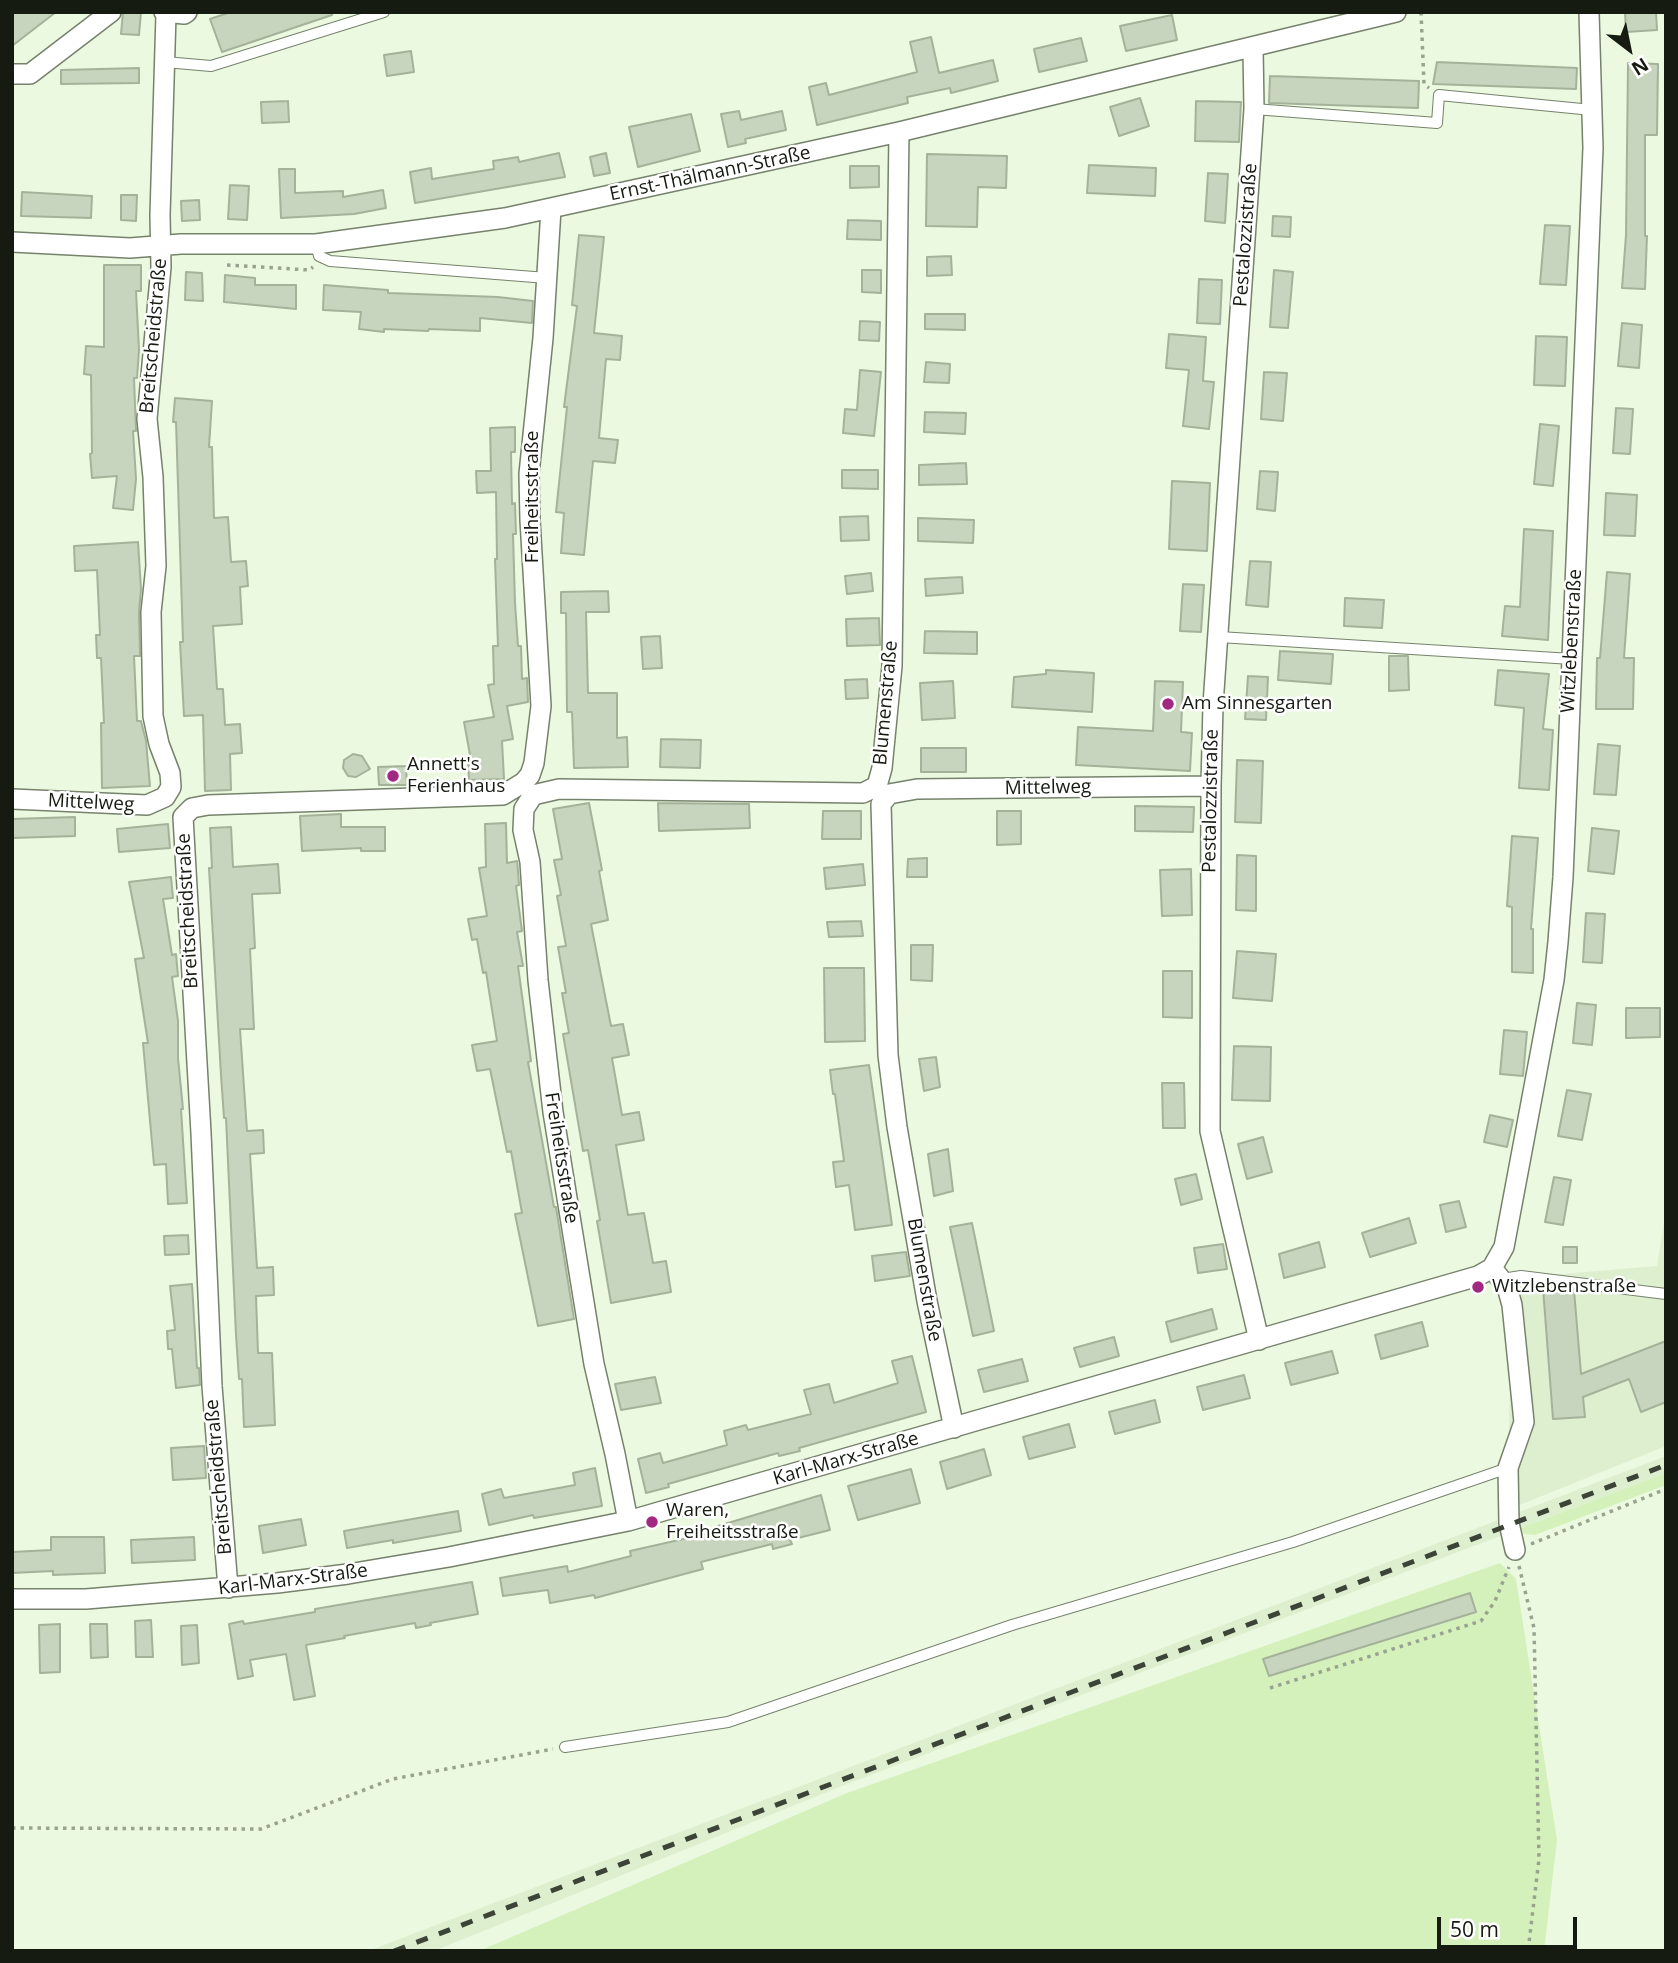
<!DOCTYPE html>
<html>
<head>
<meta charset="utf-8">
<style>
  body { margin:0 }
  #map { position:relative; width:1678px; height:1963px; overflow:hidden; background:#ebf9e0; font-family:"Open Sans",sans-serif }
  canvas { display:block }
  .frame { position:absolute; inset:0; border:14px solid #161b12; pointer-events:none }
  .north { position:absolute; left:1594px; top:14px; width:70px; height:70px; -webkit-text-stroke:5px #fff; paint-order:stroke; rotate:148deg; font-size:19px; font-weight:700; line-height:28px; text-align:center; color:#161b12 }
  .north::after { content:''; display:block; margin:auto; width:24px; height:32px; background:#161b12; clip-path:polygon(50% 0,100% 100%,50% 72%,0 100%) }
  .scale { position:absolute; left:1437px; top:1917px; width:140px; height:32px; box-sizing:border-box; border:4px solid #161b12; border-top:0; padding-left:9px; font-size:21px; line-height:24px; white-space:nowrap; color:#161b12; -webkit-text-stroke:5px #fff; paint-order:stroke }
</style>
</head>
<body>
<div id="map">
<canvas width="1678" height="1963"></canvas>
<div class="frame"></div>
<div class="north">N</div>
<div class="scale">50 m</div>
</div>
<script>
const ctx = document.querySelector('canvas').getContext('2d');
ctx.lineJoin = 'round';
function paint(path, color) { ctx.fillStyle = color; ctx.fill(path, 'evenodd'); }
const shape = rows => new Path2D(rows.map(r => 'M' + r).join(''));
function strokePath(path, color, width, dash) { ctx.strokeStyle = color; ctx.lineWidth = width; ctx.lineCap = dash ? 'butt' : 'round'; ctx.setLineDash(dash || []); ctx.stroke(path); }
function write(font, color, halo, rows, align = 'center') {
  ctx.font = font + ' "Open Sans",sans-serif'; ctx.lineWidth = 5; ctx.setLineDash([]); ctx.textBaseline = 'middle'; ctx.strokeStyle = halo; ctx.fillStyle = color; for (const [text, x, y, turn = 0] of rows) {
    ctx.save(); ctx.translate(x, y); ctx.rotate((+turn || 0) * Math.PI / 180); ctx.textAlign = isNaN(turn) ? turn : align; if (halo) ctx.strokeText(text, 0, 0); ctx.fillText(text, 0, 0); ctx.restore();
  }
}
paint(shape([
  [1666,1210,1666,1446,1512,1508,1508,1468,1512,1305,1502,1279,1657,1266],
  [1666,1456,1666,1473,842,1786,434,1951,368,1951]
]), '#ddefcf');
paint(shape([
  [1666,1473,1666,1485,1637,1496,1535,1535,1524,1534,1521,1528],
  [1500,1563,1516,1579,1557,1840,1544,1951,479,1951,847,1793]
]), '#d4f1bb');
const building = shape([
  [12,12,56,12,12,46,12,12],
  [123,12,141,12,139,35,121,34,123,12],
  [231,12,331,12,332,15,222,52,210,19,231,12],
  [1625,12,1656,12,1657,30,1626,32,1625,12],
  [1172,15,1177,40,1126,51,1120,26,1172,15],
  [931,37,939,73,993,60,998,81,951,93,950,88,907,97,908,103,817,125,809,87,826,83,829,95,917,72,910,42,931,37],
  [1081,38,1087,61,1039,72,1034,49,1081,38],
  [411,51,414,72,387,76,384,55,411,51],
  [1437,62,1577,68,1576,89,1433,84,1437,62],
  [1628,63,1658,64,1657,135,1645,135,1645,236,1647,236,1645,289,1622,288,1626,235,1628,63],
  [139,68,139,83,61,84,61,70,139,68],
  [1270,76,1419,81,1418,108,1269,103,1270,76],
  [1140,98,1149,126,1119,136,1110,107,1140,98],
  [288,101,289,122,262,123,261,102,288,101],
  [1196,101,1241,102,1239,142,1195,141,1196,101],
  [739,111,741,120,782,111,786,130,745,139,746,143,728,147,721,114,739,111],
  [691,114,700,151,638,167,629,127,691,114],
  [559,153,565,177,415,203,410,172,431,168,432,179,494,169,493,161,518,157,519,162,559,153],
  [606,153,610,173,594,176,590,157,606,153],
  [927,154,1007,156,1006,188,978,187,977,227,926,226,927,154],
  [1089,165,1156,168,1155,196,1087,193,1089,165],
  [850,166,879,166,879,187,850,188,850,166],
  [279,169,295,169,295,193,343,191,343,197,383,190,386,208,354,214,281,218,279,169],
  [1208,173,1228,174,1225,223,1205,221,1208,173],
  [230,185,249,186,247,220,228,219,230,185],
  [22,192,92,196,91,218,21,216,22,192],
  [121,195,137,195,136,221,121,220,121,195],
  [199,200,200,220,182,221,181,201,199,200],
  [1273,216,1291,217,1290,237,1272,236,1273,216],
  [848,220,881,221,881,240,847,239,848,220],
  [1545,225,1570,226,1566,285,1540,284,1545,225],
  [579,235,604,237,594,333,622,336,620,360,606,359,599,438,618,440,615,463,593,461,584,555,561,553,564,513,556,512,567,407,564,407,577,306,572,305,579,235],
  [951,256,952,275,927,276,927,257,951,256],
  [104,265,141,265,141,291,136,291,139,350,137,378,134,378,136,431,133,431,136,479,133,510,113,508,117,476,92,478,90,454,92,453,91,375,84,374,86,346,104,347,104,265],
  [862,270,881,270,881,293,862,292,862,270],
  [1274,270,1293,272,1288,328,1270,327,1274,270],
  [186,272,202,273,203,301,185,300,186,272],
  [225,275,255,278,255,285,296,285,296,309,224,302,225,275],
  [1199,279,1222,280,1220,324,1197,323,1199,279],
  [324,285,388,290,388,293,498,297,533,301,532,323,480,318,480,331,429,329,428,331,384,329,384,332,359,329,361,312,323,310,324,285],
  [925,314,965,314,965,330,925,329,925,314],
  [860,321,880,322,879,341,859,340,860,321],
  [1622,323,1642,325,1639,368,1618,366,1622,323],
  [1169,334,1206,337,1203,381,1214,382,1209,429,1183,426,1189,370,1166,368,1169,334],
  [1536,336,1567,337,1565,386,1534,385,1536,336],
  [926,362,950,364,949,383,924,382,926,362],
  [860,370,881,372,874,436,843,433,845,409,857,410,860,370],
  [1264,372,1287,373,1283,421,1261,419,1264,372],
  [175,398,212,401,209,447,212,447,214,518,228,517,231,562,246,561,248,586,240,587,242,624,213,626,217,689,223,689,225,725,240,724,242,753,230,754,231,790,205,791,203,715,184,716,180,642,183,642,176,422,173,422,175,398],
  [1616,408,1633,409,1630,454,1613,453,1616,408],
  [925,412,966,413,965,434,924,432,925,412],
  [1540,424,1559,426,1553,486,1534,484,1540,424],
  [515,427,515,452,511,452,512,504,515,503,516,534,513,534,515,603,518,646,521,646,522,679,527,678,528,702,507,706,513,739,502,741,504,779,469,780,468,760,471,760,464,722,494,717,488,685,494,684,493,646,498,646,495,559,497,559,496,492,477,493,476,471,491,471,490,428,515,427],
  [966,463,967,484,919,485,919,465,966,463],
  [842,470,878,470,878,489,842,488,842,470],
  [1260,471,1278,472,1275,511,1257,509,1260,471],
  [1172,481,1210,483,1207,551,1169,549,1172,481],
  [1606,493,1637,495,1635,536,1604,535,1606,493],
  [868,516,869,540,841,541,840,517,868,516],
  [918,518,974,520,973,543,918,541,918,518],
  [1524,529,1553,531,1548,640,1502,636,1505,606,1520,607,1524,529],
  [138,542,141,589,139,612,140,656,134,656,137,721,141,721,146,741,150,786,102,788,101,723,104,723,101,658,97,658,96,635,100,635,97,570,75,571,74,546,138,542],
  [1250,561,1271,562,1268,607,1246,605,1250,561],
  [1607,572,1630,574,1624,658,1634,658,1633,709,1596,709,1597,658,1600,658,1607,572],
  [871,573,873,591,847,594,845,576,871,573],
  [962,577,963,593,926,596,925,579,962,577],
  [1183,584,1204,585,1201,632,1180,631,1183,584],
  [608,591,609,612,586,612,588,693,617,693,617,738,627,737,628,767,574,768,572,712,567,712,566,613,561,613,561,592,608,591],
  [1345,598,1384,600,1382,628,1344,626,1345,598],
  [879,618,880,645,847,646,846,619,879,618],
  [925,631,977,632,977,654,924,653,925,631],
  [660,636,662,668,643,669,641,637,660,636],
  [1280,651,1333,654,1331,684,1278,680,1280,651],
  [1389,656,1408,656,1409,690,1389,691,1389,656],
  [1046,670,1094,673,1092,712,1012,707,1014,677,1046,674,1046,670],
  [1498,670,1549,674,1543,729,1553,730,1549,790,1519,788,1524,708,1495,705,1498,670],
  [1248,676,1268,677,1266,720,1245,719,1248,676],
  [867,679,868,698,846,699,845,680,867,679],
  [953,681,955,718,922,720,920,683,953,681],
  [1155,681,1183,682,1181,732,1192,733,1190,771,1076,765,1078,727,1153,731,1155,681],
  [661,739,701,740,700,768,660,767,661,739],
  [1598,744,1620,746,1616,795,1594,794,1598,744],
  [921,748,966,748,966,772,921,772,921,748],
  [353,754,362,756,370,769,356,777,348,776,343,768,344,760,353,754],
  [1237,760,1263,761,1261,823,1235,822,1237,760],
  [406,766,407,785,379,785,378,767,406,766],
  [589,803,602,870,599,871,608,920,591,924,611,1026,623,1024,629,1055,612,1058,622,1115,639,1112,644,1140,616,1145,628,1215,644,1213,653,1263,666,1261,671,1292,611,1303,597,1221,600,1220,588,1150,583,1151,563,1034,569,1033,562,993,566,993,558,947,566,946,557,896,561,895,554,860,562,859,553,809,589,803],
  [658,803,749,804,750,828,659,831,658,803],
  [1135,806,1194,807,1193,832,1135,831,1135,806],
  [823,811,861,811,861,839,822,839,823,811],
  [997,811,1021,811,1021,844,997,845,997,811],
  [341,814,341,827,385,827,385,851,361,851,361,848,302,851,300,816,341,814],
  [75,817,75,836,12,838,12,819,75,817],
  [506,823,507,863,517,861,518,870,519,885,516,886,522,931,517,932,523,966,518,966,531,1061,528,1062,554,1207,556,1207,574,1319,538,1326,515,1214,522,1213,511,1151,507,1152,490,1069,477,1071,472,1045,497,1041,486,972,483,973,477,939,472,940,468,919,487,916,479,868,486,867,485,824,506,823],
  [168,824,170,848,119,852,117,829,168,824],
  [231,827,233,867,278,864,280,893,252,894,255,948,250,949,254,1029,240,1029,247,1131,263,1130,264,1153,250,1154,257,1268,273,1267,274,1295,256,1296,258,1353,272,1353,275,1425,244,1427,242,1379,239,1379,236,1335,226,1118,224,1118,221,1075,209,868,212,868,210,828,231,827],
  [1592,828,1619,831,1614,874,1588,871,1592,828],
  [1512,836,1538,838,1531,929,1533,929,1533,973,1512,972,1512,907,1507,906,1512,836],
  [1237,855,1256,856,1256,911,1236,910,1237,855],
  [927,858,927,877,907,877,908,859,927,858],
  [863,864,865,885,826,889,824,868,863,864],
  [1191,869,1192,915,1162,916,1160,870,1191,869],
  [171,877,173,898,163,899,172,955,176,954,178,976,172,977,178,1021,178,1058,183,1109,181,1109,187,1203,168,1204,166,1164,154,1165,143,1043,148,1043,135,959,144,958,129,882,171,877],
  [1586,913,1605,914,1602,963,1583,962,1586,913],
  [861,921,863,936,829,937,827,922,861,921],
  [911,945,933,945,932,981,911,980,911,945],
  [1237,951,1276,954,1272,1001,1233,998,1237,951],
  [824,968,864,968,865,1041,825,1042,824,968],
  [1163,971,1192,971,1192,1018,1163,1017,1163,971],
  [1577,1003,1596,1005,1592,1045,1573,1043,1577,1003],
  [1626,1008,1660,1008,1660,1037,1626,1038,1626,1008],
  [1504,1030,1527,1032,1523,1076,1500,1074,1504,1030],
  [1234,1046,1271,1047,1270,1101,1232,1100,1234,1046],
  [936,1057,940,1087,924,1091,919,1059,936,1057],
  [869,1065,892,1225,855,1230,849,1185,836,1187,833,1162,844,1161,835,1094,833,1094,830,1070,869,1065],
  [1162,1083,1184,1083,1185,1128,1163,1128,1162,1083],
  [1567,1090,1591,1094,1582,1140,1558,1136,1567,1090],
  [1490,1115,1513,1120,1507,1147,1484,1142,1490,1115],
  [1263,1137,1272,1172,1247,1179,1238,1144,1263,1137],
  [948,1149,953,1191,934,1196,928,1154,948,1149],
  [1196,1174,1202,1199,1181,1205,1175,1179,1196,1174],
  [1554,1177,1571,1180,1563,1225,1545,1222,1554,1177],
  [1459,1201,1466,1227,1446,1232,1440,1205,1459,1201],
  [1409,1218,1416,1243,1370,1257,1362,1233,1409,1218],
  [972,1223,994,1331,973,1336,950,1227,972,1223],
  [188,1235,189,1254,165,1255,164,1236,188,1235],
  [1319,1242,1325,1267,1284,1278,1279,1254,1319,1242],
  [1223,1244,1227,1269,1198,1273,1194,1248,1223,1244],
  [1563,1247,1577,1247,1577,1263,1563,1263,1563,1247],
  [906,1252,910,1276,875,1281,872,1256,906,1252],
  [192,1284,197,1368,199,1368,200,1385,176,1388,172,1349,168,1349,167,1331,175,1330,170,1286,192,1284],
  [1543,1288,1574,1290,1581,1374,1666,1341,1666,1402,1641,1412,1629,1379,1583,1397,1585,1417,1553,1419,1543,1288],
  [1212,1309,1217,1329,1171,1342,1166,1322,1212,1309],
  [1422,1322,1428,1346,1381,1359,1375,1335,1422,1322],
  [1114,1337,1119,1356,1080,1367,1074,1348,1114,1337],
  [1332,1351,1338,1373,1291,1385,1285,1363,1332,1351],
  [912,1356,926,1412,799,1448,800,1451,779,1456,778,1453,668,1484,669,1487,646,1493,638,1459,660,1453,663,1463,727,1445,724,1431,746,1425,748,1430,811,1414,804,1390,829,1384,834,1403,898,1383,892,1361,912,1356],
  [1022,1359,1028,1381,984,1392,978,1370,1022,1359],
  [1244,1375,1250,1398,1203,1410,1197,1387,1244,1375],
  [655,1377,661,1403,621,1410,615,1384,655,1377],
  [1155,1400,1160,1422,1115,1434,1109,1412,1155,1400],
  [1069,1424,1075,1447,1029,1459,1023,1437,1069,1424],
  [204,1446,206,1478,173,1480,171,1448,204,1446],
  [984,1449,991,1475,947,1489,940,1462,984,1449],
  [595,1468,602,1506,534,1518,533,1515,489,1525,482,1494,501,1489,504,1498,575,1485,573,1473,595,1468],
  [911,1469,920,1503,858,1520,848,1486,911,1469],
  [821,1495,830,1530,790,1540,792,1544,773,1549,772,1544,701,1562,703,1569,595,1598,594,1595,550,1603,548,1590,503,1596,500,1578,567,1566,568,1572,631,1556,630,1551,719,1531,718,1526,821,1495],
  [458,1511,461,1531,393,1543,393,1540,347,1548,344,1531,458,1511],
  [301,1519,306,1545,263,1553,259,1526,301,1519],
  [51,1537,104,1537,105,1573,53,1575,53,1571,12,1573,12,1552,51,1550,51,1537],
  [194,1537,195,1560,132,1563,131,1540,194,1537],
  [472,1582,478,1614,430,1623,431,1625,416,1628,415,1623,344,1636,345,1638,306,1645,315,1696,294,1700,286,1654,250,1660,253,1676,238,1679,229,1624,243,1621,244,1624,315,1612,315,1609,472,1582],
  [1470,1593,1476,1612,1269,1676,1263,1659,1470,1593],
  [151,1620,153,1657,136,1657,135,1621,151,1620],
  [60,1624,60,1672,40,1673,39,1625,60,1624],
  [90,1624,107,1624,108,1657,91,1658,90,1624],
  [197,1625,199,1663,182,1665,181,1626,197,1625]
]);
paint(building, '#c8d5be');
strokePath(building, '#a5b29a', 2);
const service = shape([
  [165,62,211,66,384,12],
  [1254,109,1437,123,1439,95,1592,110],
  [316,244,319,256,330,261,547,278],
  [1219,637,1572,659],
  [1502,1279,1521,1276,1666,1294],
  [565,1747,728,1722,1012,1625,1293,1542,1508,1468]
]);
const minor = shape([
  [164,12,184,14,187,12],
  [1253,48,1254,109,1213,705,1211,786,1210,1131,1259,1340],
  [12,74,30,74,111,12],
  [12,242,130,248,181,244,316,244,505,218,899,132,1396,12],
  [12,799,147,805,165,797,171,787,170,773,159,744,153,716,151,612,156,566,153,477,147,419,161,267,160,215,166,14],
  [1492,1268,1507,1287,1512,1305,1524,1422,1508,1468,1509,1523,1515,1550],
  [954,1428,927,1301,897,1127,888,1055,881,804,889,794,917,789,1211,786],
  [628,1521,615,1454,594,1364,553,1112,538,980,530,862,523,830,524,809,533,795,559,789,863,793,877,786,882,768,892,666,899,132],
  [228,1588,212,1386,201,1133,183,817,192,808,208,805,503,795,524,782,530,775,534,763,541,706,530,520,529,474,543,338,551,209],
  [12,1599,86,1599,277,1583,348,1574,449,1557,628,1521,1478,1276,1492,1268,1504,1247,1554,980,1558,942,1563,877,1593,148,1589,12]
]);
strokePath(service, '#76826c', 12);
strokePath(minor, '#76826c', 22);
strokePath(shape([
  [1421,12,1424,84,1429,88],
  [227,265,309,270,313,267],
  [1531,1544,1666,1489],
  [1519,1566,1534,1628,1539,1859,1528,1951],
  [1270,1688,1481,1621,1495,1601,1509,1567],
  [12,1828,261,1829,393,1779,553,1749]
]), '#98a390', 3.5, [3.5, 5]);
strokePath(service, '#fff', 10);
strokePath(minor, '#fff', 19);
strokePath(shape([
  [394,1951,1666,1465]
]), '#3c4337', 5, [12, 12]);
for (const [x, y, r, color] of [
  [1168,704,7,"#a12981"],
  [393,776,7,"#a12981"],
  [1478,1287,7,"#a12981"],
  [652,1522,7,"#a12981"]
]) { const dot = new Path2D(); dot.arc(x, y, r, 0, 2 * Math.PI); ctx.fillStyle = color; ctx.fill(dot); strokePath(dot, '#fff', 2.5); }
write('19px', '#161b12', '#fff', [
  ["Ernst-Thälmann-Straße",710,174,-12],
  ["Pestalozzistraße",1246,235,-86],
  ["Breitscheidstraße",154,336,-85],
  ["Freiheitsstraße",533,497,-90],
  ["Witzlebenstraße",1572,641,-87],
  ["Blumenstraße",886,703,-85],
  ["Mittelweg",1048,788,-1],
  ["Pestalozzistraße",1211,801,-89],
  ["Mittelweg",91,803,3],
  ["Breitscheidstraße",188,911,-93],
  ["Freiheitsstraße",561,1158,81],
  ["Blumenstraße",924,1280,80],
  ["Karl-Marx-Straße",846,1459,-16],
  ["Breitscheidstraße",219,1477,-95],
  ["Karl-Marx-Straße",293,1580,-7]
]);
write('19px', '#161b12', '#fff', [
  ["Am Sinnesgarten",1182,704],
  ["Annett's",407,765],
  ["Ferienhaus",407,787],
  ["Witzlebenstraße",1492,1287],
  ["Waren,",666,1511],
  ["Freiheitsstraße",666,1533]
], 'left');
</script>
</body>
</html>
